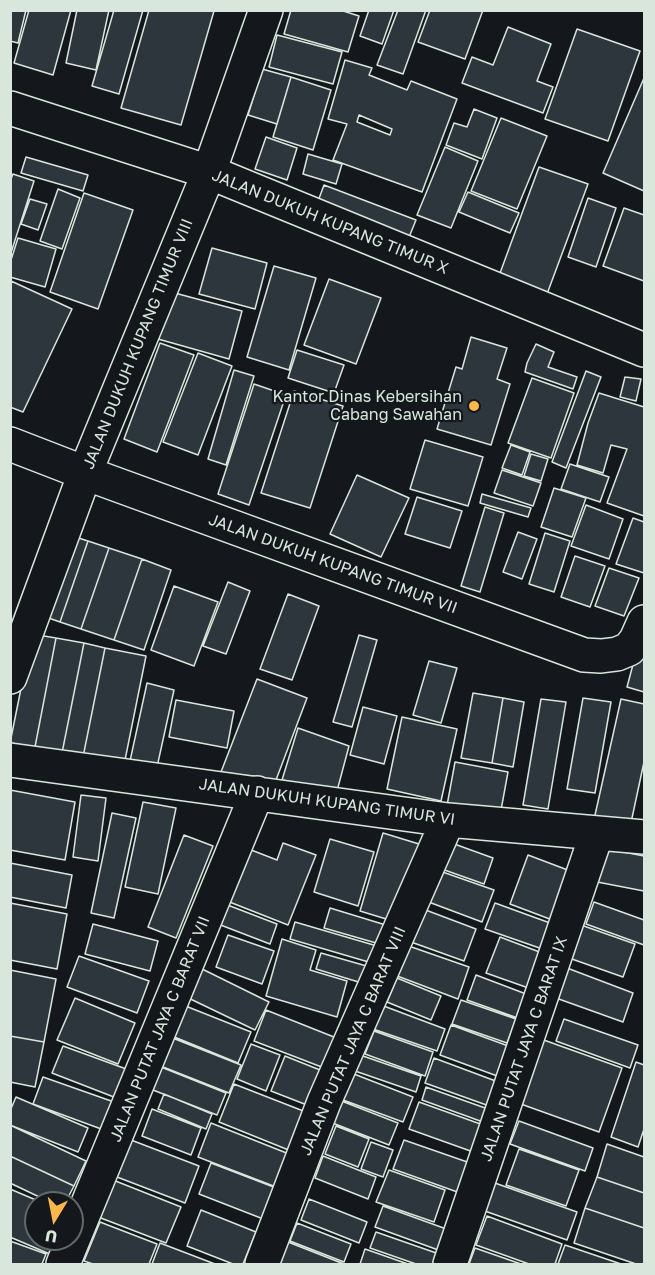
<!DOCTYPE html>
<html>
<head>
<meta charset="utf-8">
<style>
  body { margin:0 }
  #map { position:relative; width:655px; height:1275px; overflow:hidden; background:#14181c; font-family:"Golos Text",sans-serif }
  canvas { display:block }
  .frame { position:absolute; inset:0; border:12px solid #d8e6dc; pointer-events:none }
  .north { position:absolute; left:24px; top:1191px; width:60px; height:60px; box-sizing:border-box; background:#14181c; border:2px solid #626a69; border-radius:50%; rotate:190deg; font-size:16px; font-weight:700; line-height:24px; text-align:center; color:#d8e6dc }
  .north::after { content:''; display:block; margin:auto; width:21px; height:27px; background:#ffb74d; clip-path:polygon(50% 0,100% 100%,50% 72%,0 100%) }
</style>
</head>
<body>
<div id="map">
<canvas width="655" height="1275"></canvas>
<div class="frame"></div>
<div class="north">U</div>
</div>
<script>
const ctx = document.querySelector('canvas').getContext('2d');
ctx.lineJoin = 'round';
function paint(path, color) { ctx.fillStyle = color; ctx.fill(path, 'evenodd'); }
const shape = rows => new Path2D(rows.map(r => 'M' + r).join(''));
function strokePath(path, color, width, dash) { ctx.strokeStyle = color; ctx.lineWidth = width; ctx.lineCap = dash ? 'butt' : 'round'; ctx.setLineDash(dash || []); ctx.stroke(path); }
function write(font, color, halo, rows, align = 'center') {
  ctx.font = font + ' "Golos Text",sans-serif'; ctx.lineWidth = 4.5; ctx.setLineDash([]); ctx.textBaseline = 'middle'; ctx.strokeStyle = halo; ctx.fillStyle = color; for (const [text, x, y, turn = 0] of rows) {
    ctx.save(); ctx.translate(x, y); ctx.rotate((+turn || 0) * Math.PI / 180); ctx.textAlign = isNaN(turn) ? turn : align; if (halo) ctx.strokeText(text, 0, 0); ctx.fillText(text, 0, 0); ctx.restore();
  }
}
const building = shape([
  [10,10,26,10,18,43,10,41,10,10],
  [29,10,71,10,53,75,14,63,29,10],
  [77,10,109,10,96,70,66,63,77,10],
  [114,10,143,10,119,94,92,86,114,10],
  [149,10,214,11,181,125,121,108,149,10],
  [291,10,340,10,359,16,348,52,284,34,291,10],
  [369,10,394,10,382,44,360,36,369,10],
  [398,10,426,10,403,74,377,65,398,10],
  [430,10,483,10,465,59,418,42,430,10],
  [508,27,551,44,537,81,553,87,543,113,462,83,472,57,493,65,508,27],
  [577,29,640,51,608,141,545,119,577,29],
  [277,35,342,52,333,84,269,67,277,35],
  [345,60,372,68,369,75,407,90,411,81,457,99,422,192,333,160,347,124,328,119,345,60],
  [359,115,392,129,390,135,357,122,359,115],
  [262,69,291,77,277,124,248,115,262,69],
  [291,77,331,90,313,150,273,137,291,77],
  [644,78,644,191,603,173,644,78],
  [474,109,497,118,482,159,446,145,454,123,467,127,474,109],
  [501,118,547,136,517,209,471,191,501,118],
  [266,137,297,148,287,180,255,169,266,137],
  [445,147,478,161,451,228,417,215,445,147],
  [308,154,342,164,336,184,303,174,308,154],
  [26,157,88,175,83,191,21,173,26,157],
  [539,167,588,184,544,302,496,284,539,167],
  [13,174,34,181,10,256,10,181,13,174],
  [324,185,416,220,405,247,314,212,324,185],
  [58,189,80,198,62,249,40,241,58,189],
  [468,192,519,213,510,233,459,212,468,192],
  [84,193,133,210,98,309,50,292,84,193],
  [588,198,616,208,596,267,568,257,588,198],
  [30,199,47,204,38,230,21,224,30,199],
  [624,208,644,215,644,281,603,266,624,208],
  [18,238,56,249,45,287,10,277,10,263,18,238],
  [212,248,267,263,255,309,199,294,212,248],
  [274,266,316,278,289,370,247,357,274,266],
  [329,279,381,298,356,364,304,345,329,279],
  [11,281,72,309,23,412,10,407,11,281],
  [171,292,242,311,229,359,158,339,171,292],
  [471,337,507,348,497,379,510,384,491,445,437,429,456,367,462,369,471,337],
  [160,343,194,355,157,452,124,439,160,343],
  [536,344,554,352,548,367,577,377,573,389,525,372,527,363,536,344],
  [297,350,344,365,334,393,288,378,297,350],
  [198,353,232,366,198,455,163,442,198,353],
  [234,370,254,376,226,465,208,459,234,370],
  [586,371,601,377,566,468,552,462,586,371],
  [625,377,641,379,636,401,620,397,625,377],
  [532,378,574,393,551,458,508,443,532,378],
  [254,384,286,395,249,505,218,494,254,384],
  [294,391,343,406,310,508,261,493,294,391],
  [599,393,644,407,644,516,607,503,627,449,611,445,603,473,577,465,588,423,599,393],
  [425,440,483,457,468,506,410,489,425,440],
  [511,445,530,452,522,475,502,468,511,445],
  [531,454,548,459,541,481,524,476,531,454],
  [570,464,609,477,600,502,561,489,570,464],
  [502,470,541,483,533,506,494,493,502,470],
  [357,475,409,498,381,557,330,534,357,475],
  [554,488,586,498,572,537,541,527,554,488],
  [482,494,531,508,528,517,480,503,482,494],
  [417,497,462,511,450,548,405,534,417,497],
  [586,505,623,519,609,559,571,546,586,505],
  [485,507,504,513,480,592,461,586,485,507],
  [633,518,644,522,644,573,616,564,633,518],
  [518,532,537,539,522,579,503,572,518,532],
  [545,533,570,541,554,592,529,584,545,533],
  [69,535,88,541,60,622,40,615,69,535],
  [88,541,109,548,81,629,60,622,88,541],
  [109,548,142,559,114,640,81,629,109,548],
  [575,556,605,566,590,607,561,597,575,556],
  [142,559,171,570,144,650,114,640,142,559],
  [609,568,639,578,624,616,595,606,609,568],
  [228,582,250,591,226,654,203,646,228,582],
  [174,586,218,602,194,666,151,650,174,586],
  [288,594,319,606,292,680,260,669,288,594],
  [32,634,56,638,35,747,10,743,32,634],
  [359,635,377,640,352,727,333,722,359,635],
  [56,638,84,643,62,753,35,747,56,638],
  [639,642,644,644,644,692,627,687,639,642],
  [84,643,105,648,83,757,62,753,84,643],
  [105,648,146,656,124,765,83,757,105,648],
  [429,661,457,668,441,723,413,715,429,661],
  [257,679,307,698,276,780,221,772,257,679],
  [147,683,174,690,157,767,130,761,147,683],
  [473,693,503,698,492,763,461,758,473,693],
  [503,698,524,702,513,767,492,763,503,698],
  [583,698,611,702,595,793,567,789,583,698],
  [541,699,566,702,548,809,523,805,541,699],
  [621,699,644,704,644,762,629,832,593,824,621,699],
  [176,700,234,711,227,748,169,737,176,700],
  [363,707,397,716,384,764,350,755,363,707],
  [402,717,457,729,441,801,387,789,402,717],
  [298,728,349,746,337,791,282,780,298,728],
  [455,762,508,772,499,821,446,811,455,762],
  [10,790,75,802,65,860,10,850,10,790],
  [81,795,106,798,98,861,73,857,81,795],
  [143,802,176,808,158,894,125,887,143,802],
  [112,813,136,818,114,918,91,913,112,813],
  [383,833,419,844,396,922,360,911,383,833],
  [184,835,213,846,176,938,148,927,184,835],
  [330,839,374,852,358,906,314,892,330,839],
  [446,841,493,858,484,884,436,867,446,841],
  [283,843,316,855,288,925,227,901,246,848,277,860,283,843],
  [598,847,644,856,644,891,592,881,598,847],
  [528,855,573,872,555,921,510,904,528,855],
  [10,863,72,875,66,908,10,897,10,863],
  [437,870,494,890,482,922,426,901,437,870],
  [594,902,644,920,644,945,586,924,594,902],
  [10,903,67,914,57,969,10,960,10,903],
  [495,903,561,927,551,952,485,929,495,903],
  [225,904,277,924,270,944,218,924,225,904],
  [330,908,389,926,383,945,324,928,330,908],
  [423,909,476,929,464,961,411,942,423,909],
  [295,922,377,946,372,963,290,939,295,922],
  [93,924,158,941,150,971,85,954,93,924],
  [581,925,635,944,623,977,569,958,581,925],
  [228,935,274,951,262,984,216,967,228,935],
  [500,937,550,956,537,991,486,973,500,937],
  [282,939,316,950,310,970,347,981,337,1017,266,996,282,939],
  [403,944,469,967,458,999,392,974,403,944],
  [321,953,370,967,365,984,316,969,321,953],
  [79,956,149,981,137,1013,67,987,79,956],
  [194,965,269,1002,255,1030,180,994,194,965],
  [567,968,633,993,623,1022,556,998,567,968],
  [10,970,56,979,44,1042,10,1036,10,970],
  [476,975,534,997,526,1021,467,1000,476,975],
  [397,978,441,996,431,1020,387,1002,397,978],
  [75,998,135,1023,118,1064,57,1040,75,998],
  [461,1000,516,1019,507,1043,452,1024,461,1000],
  [178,1003,251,1032,238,1063,167,1034,178,1003],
  [381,1005,445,1029,437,1051,373,1029,381,1005],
  [266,1010,344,1041,332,1071,254,1041,266,1010],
  [564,1019,638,1045,630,1068,556,1041,564,1019],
  [451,1025,511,1047,500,1077,440,1055,451,1025],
  [374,1031,433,1052,425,1076,365,1054,374,1031],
  [10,1036,44,1042,35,1087,10,1082,10,1036],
  [170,1037,241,1065,229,1093,158,1065,170,1037],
  [541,1039,622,1068,599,1132,518,1103,541,1039],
  [251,1044,280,1055,266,1091,237,1079,251,1044],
  [63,1046,129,1070,119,1099,52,1073,63,1046],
  [360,1055,421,1076,416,1092,355,1071,360,1055],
  [285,1056,320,1070,307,1105,271,1091,285,1056],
  [434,1058,501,1083,492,1107,425,1083,434,1058],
  [636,1062,644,1065,644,1129,638,1147,611,1137,636,1062],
  [161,1067,226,1093,217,1115,153,1090,161,1067],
  [354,1074,413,1097,403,1122,343,1100,354,1074],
  [43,1077,114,1102,104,1130,33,1104,43,1077],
  [234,1084,311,1114,296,1153,219,1122,234,1084],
  [426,1087,488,1109,483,1122,422,1100,426,1087],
  [164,1094,212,1114,206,1129,158,1109,164,1094],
  [16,1097,88,1128,78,1152,10,1125,10,1111,16,1097],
  [339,1100,398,1123,389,1145,330,1122,339,1100],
  [419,1102,486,1126,476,1153,409,1129,419,1102],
  [152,1109,201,1128,191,1155,142,1136,152,1109],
  [519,1121,593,1148,585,1171,510,1144,519,1121],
  [211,1123,289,1154,276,1187,198,1157,211,1123],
  [10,1125,86,1161,74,1186,10,1156,10,1125],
  [336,1126,369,1139,358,1167,325,1154,336,1126],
  [131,1140,199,1166,185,1203,117,1177,131,1140],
  [404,1140,473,1164,463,1194,393,1169,404,1140],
  [371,1142,393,1150,383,1177,361,1169,371,1142],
  [607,1144,644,1157,644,1193,597,1177,607,1144],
  [519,1149,579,1170,566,1206,506,1185,519,1149],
  [10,1156,74,1186,65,1203,52,1203,10,1183,10,1156],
  [323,1156,376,1177,368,1199,315,1178,323,1156],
  [211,1163,284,1191,271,1222,199,1194,211,1163],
  [389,1170,445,1190,434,1222,376,1202,389,1170],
  [597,1177,644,1193,644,1228,585,1208,597,1177],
  [108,1178,181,1207,166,1243,93,1215,108,1178],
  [492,1182,577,1212,567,1240,482,1210,492,1182],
  [10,1189,43,1203,36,1203,36,1239,59,1239,52,1255,10,1237,10,1189],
  [309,1199,367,1222,359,1243,301,1220,309,1199],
  [383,1206,449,1230,441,1251,375,1227,383,1206],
  [585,1208,644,1228,644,1264,636,1264,574,1243,585,1208],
  [201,1210,256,1232,243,1264,233,1264,187,1246,201,1210],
  [487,1216,562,1244,555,1264,529,1264,476,1245,487,1216],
  [100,1222,157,1244,149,1264,93,1264,84,1261,100,1222],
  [297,1223,351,1244,344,1262,290,1241,297,1223],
  [376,1232,442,1255,439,1264,416,1264,370,1248,376,1232],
  [10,1241,46,1254,42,1264,10,1264,10,1241],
  [288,1242,344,1264,279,1264,288,1242],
  [160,1243,215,1264,152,1264,160,1243],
  [565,1245,621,1264,558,1264,565,1245],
  [475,1248,521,1264,469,1264,475,1248],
  [365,1249,408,1264,360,1264,365,1249]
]);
paint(building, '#2c363c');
strokePath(building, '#d8e6dc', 1.5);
const street = shape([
  [10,444,85,473,584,655,601,656,617,654,629,649,636,640,644,622],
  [10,677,85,473,209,172,266,10],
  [10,760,448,820,644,837],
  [63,1264,257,793],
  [262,1264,324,1102,448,820],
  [450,1264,597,833]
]);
const secondary = shape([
  [10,108,209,172,644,350]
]);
strokePath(street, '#d8e6dc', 36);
strokePath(secondary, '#d8e6dc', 36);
strokePath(street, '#14181c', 33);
strokePath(secondary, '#14181c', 33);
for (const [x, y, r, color] of [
  [474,406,6,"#ffb74d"]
]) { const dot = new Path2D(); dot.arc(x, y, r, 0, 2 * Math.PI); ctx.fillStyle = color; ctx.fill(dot); strokePath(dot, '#14181c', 2); }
write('16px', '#d8e6dc', '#14181c', [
  ["JALAN DUKUH KUPANG TIMUR X",330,222,22],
  ["JALAN DUKUH KUPANG TIMUR VIII",138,344,-68],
  ["JALAN DUKUH KUPANG TIMUR VII",333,564,20],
  ["JALAN DUKUH KUPANG TIMUR VI",327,802,8],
  ["JALAN PUTAT JAYA C BARAT VII",160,1029,-68],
  ["JALAN PUTAT JAYA C BARAT VIII",353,1041,-67],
  ["JALAN PUTAT JAYA C BARAT IX",524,1049,-71]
]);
write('16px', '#d8e6dc', '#14181c', [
  ["Kantor Dinas Kebersihan",462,397],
  ["Cabang Sawahan",462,415]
], 'right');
</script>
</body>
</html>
